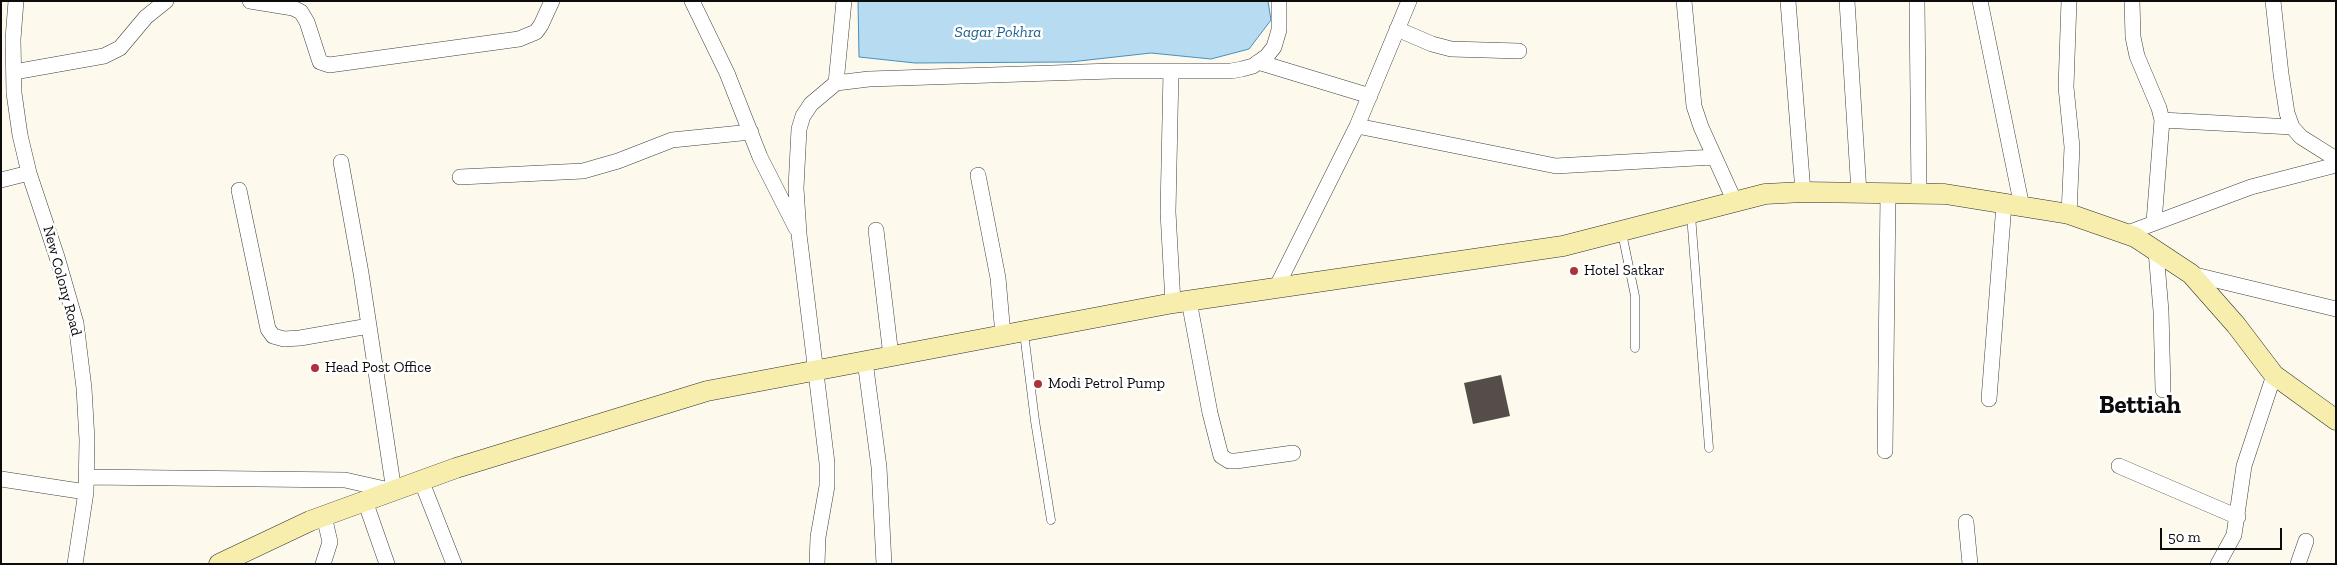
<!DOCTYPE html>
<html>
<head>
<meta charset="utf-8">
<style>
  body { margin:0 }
  #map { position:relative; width:2337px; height:565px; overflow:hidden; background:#fdfaed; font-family:"Zilla Slab",serif }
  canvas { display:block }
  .frame { position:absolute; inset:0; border:2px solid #0c0c0c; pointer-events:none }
  .scale { position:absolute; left:2160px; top:528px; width:122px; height:22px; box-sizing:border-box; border:2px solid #0c0c0c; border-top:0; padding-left:6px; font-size:15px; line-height:18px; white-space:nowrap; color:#0c0c0c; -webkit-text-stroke:4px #fff; paint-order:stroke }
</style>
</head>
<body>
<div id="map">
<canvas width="2337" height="565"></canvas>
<div class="frame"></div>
<div class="scale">50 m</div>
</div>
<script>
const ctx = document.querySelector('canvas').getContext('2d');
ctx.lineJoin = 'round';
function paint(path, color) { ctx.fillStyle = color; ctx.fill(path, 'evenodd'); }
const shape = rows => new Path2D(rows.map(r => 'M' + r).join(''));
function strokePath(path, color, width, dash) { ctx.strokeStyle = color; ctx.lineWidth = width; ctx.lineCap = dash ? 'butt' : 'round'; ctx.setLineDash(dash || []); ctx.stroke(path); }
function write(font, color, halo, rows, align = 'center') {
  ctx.font = font + ' "Zilla Slab",serif'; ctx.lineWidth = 5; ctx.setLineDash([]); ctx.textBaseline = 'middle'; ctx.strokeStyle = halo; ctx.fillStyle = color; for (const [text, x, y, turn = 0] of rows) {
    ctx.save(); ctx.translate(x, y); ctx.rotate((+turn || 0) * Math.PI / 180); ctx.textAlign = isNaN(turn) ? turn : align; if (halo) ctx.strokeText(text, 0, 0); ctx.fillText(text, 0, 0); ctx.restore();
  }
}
const water = shape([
  [858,1,1268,1,1271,20,1249,49,1211,59,1151,53,1070,62,915,63,859,57,858,1]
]);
paint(water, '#b7dbf0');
strokePath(water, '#4590c0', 1);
paint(shape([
  [1501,375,1510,416,1473,424,1464,383]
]), '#544d4a');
const lane = shape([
  [1691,215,1709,448],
  [1622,233,1635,296,1635,348],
  [1024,333,1035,421,1051,520]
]);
const street = shape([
  [16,1,13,39,14,93,20,135,29,173,57,257,76,323,84,388,87,440,86,492,75,564],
  [250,1,293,8,301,12,307,22,320,62,329,65,519,39,536,32,541,25,552,1],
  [692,1,727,73,760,157,796,228],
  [1684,1,1694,106,1701,127,1735,202],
  [1788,1,1803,192],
  [1847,1,1859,193],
  [1917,1,1919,194],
  [1980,1,2022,207],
  [2069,1,2066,87,2072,147,2069,214],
  [2132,1,2133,37,2137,56,2159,108,2162,120,2154,222],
  [2273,1,2281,74,2287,113,2292,127,2301,137,2336,159],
  [1397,29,1432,44,1451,49,1519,51],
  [1258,62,1370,96],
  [1171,71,1168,212,1173,303],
  [14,72,104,56,120,48,146,17,166,1],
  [836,83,844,1],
  [2162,120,2292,127],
  [1357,126,1556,166,1714,157],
  [978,175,998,278,1003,335],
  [460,177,583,171,618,161,672,140,751,132],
  [1,180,29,173],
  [239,190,268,329,273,336,284,339,300,338,369,326],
  [876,230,891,356],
  [2125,234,2251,187,2336,165],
  [2156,251,2161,311,2163,390],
  [2191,274,2336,309],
  [1276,288,1357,126,1409,1],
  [1189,301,1210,413,1221,456,1229,461,1236,461,1293,453],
  [865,361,879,467,884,564],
  [1989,399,2004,204],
  [1885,451,1888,193],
  [2119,466,2238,517],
  [87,477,345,480,394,491,361,273,341,162],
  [1,479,86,492],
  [421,480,454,564],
  [365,501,387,564],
  [1966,522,1970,564],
  [323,564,330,542,324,516],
  [817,564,818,537,827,486,827,463,799,234,796,188,799,129,803,116,811,104,836,83,869,79,1113,71,1231,71,1242,69,1253,66,1267,56,1274,47,1279,30,1279,1],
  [2218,564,2234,535,2244,466,2274,375],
  [2298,564,2306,541]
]);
const secondary = shape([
  [219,564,310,521,456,468,707,391,1173,303,1563,246,1765,194,1803,192,1945,194,2069,214,2135,237,2191,274,2236,325,2274,375,2336,420]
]);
strokePath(lane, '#3f3f3f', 9);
strokePath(street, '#3f3f3f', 16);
strokePath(secondary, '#2e2e2e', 21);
strokePath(lane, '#fff', 8);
strokePath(street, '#fff', 15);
strokePath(secondary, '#f7eeae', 20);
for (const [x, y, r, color] of [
  [1574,271,5,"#ae323a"],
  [315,368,5,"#ae323a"],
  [1038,384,5,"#ae323a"]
]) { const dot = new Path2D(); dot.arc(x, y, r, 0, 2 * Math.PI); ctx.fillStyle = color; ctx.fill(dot); strokePath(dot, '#fff', 2); }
write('15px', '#0c0c0c', '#fff', [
  ["Hotel Satkar",1584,271],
  ["Head Post Office",325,368],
  ["Modi Petrol Pump",1048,384]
], 'left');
write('15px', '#0c0c0c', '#fff', [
  ["New Colony Road",62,281,75]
]);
write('italic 16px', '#226291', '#fff', [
  ["Sagar Pokhra",998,32]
]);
write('bold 25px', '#0c0c0c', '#fff', [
  ["Bettiah",2140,406]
]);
</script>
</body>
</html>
